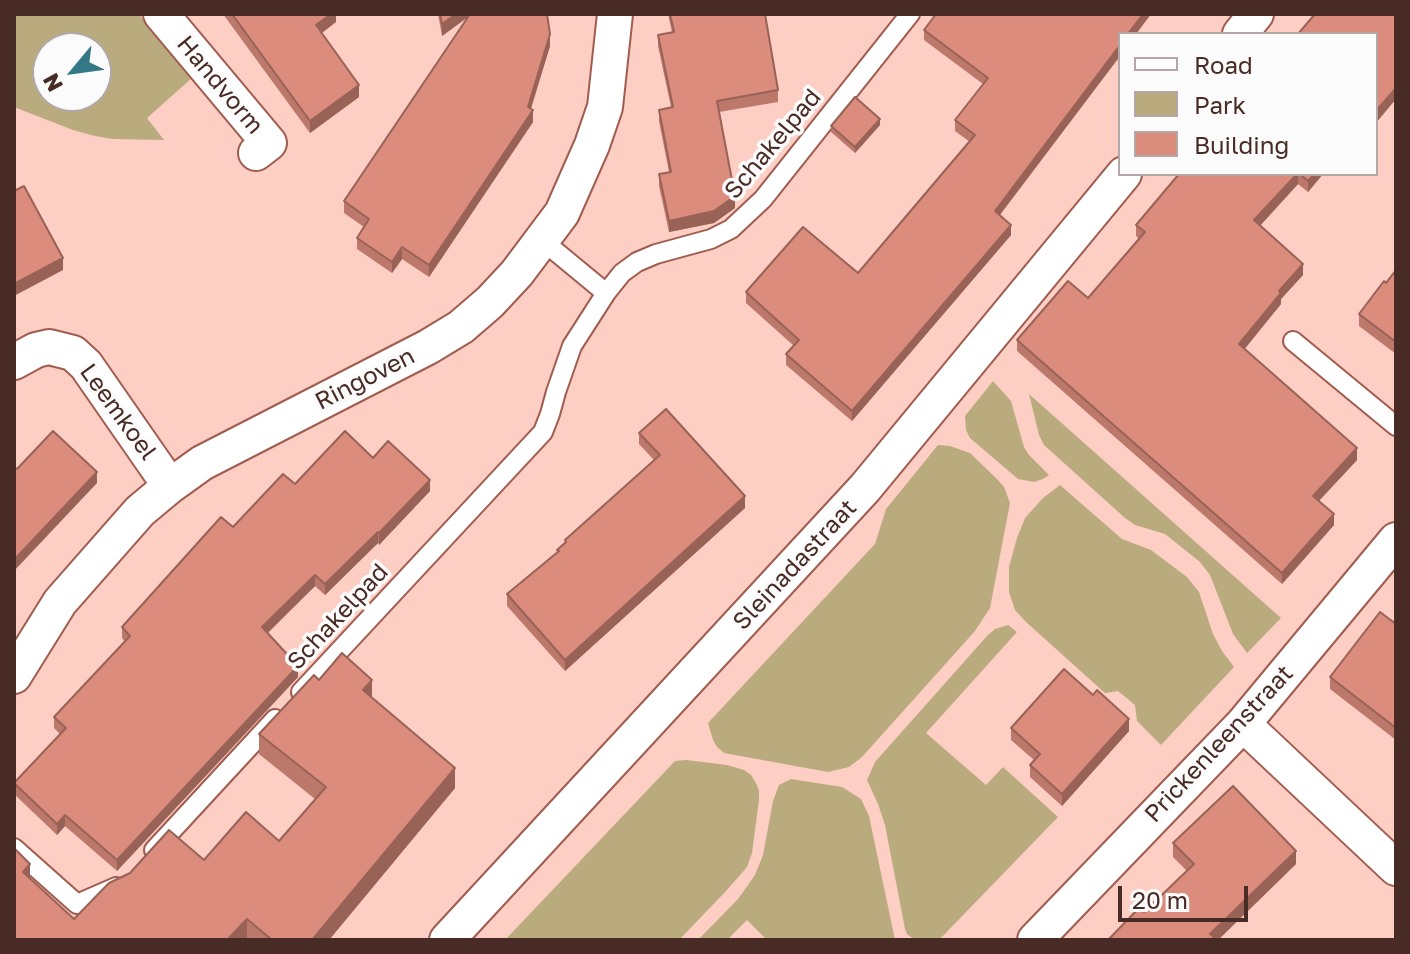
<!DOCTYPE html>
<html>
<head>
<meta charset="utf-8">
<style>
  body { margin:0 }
  #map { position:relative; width:1410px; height:954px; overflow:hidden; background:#fdcec4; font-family:"Golos Text",sans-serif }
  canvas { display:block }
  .frame { position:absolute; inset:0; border:16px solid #482b25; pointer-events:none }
  .legend { position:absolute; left:1118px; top:32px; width:260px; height:144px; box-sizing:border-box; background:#fbfbfb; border:2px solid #b3a8a5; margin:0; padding:10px 14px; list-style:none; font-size:24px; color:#482b25 }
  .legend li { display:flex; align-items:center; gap:16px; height:40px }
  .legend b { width:40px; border:2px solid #b3a8a5 }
  .north { position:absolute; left:32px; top:32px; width:80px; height:80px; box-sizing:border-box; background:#fbfbfb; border:2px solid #b3a8a5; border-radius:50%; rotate:241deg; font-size:22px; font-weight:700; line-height:32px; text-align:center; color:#482b25 }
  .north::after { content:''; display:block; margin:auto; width:28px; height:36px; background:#327885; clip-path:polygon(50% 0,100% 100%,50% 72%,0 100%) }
  .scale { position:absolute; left:1118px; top:886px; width:130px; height:36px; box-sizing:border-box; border:4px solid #482b25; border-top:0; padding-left:10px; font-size:24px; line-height:28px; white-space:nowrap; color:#482b25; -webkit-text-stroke:6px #fbfbfb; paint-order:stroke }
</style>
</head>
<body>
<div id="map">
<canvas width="1410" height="954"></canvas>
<div class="frame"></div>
<ul class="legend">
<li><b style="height:10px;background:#fff"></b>Road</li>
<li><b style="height:22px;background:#baab7e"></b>Park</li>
<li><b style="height:22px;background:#db8c7c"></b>Building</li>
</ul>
<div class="north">N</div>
<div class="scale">20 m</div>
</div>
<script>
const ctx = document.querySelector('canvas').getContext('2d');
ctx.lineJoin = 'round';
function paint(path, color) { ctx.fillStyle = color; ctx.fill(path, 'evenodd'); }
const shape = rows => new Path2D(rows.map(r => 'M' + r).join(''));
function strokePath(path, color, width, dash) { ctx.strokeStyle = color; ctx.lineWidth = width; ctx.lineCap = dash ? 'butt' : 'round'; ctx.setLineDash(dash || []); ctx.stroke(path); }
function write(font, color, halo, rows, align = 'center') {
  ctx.font = font + ' "Golos Text",sans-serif'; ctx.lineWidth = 7; ctx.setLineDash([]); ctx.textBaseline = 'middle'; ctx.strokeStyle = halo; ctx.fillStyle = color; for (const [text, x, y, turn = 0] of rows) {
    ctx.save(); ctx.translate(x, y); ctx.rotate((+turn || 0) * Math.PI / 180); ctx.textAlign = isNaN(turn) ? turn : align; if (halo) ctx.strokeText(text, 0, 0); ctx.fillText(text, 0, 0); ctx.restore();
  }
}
paint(shape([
  [14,14,139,14,192,78,147,118,164,140,113,139,95,136,73,130,14,107],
  [48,48,96,48,96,96,48,96],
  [993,381,1011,401,1024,447,1029,455,1049,475,1043,479,1034,482,1018,479,970,438,966,430,965,416],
  [1029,394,1281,618,1247,653,1233,634,1210,575,1200,562,1165,534,1135,525,1125,518,1044,445,1039,435],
  [938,445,950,446,970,453,998,480,1004,487,1010,503,990,608,975,631,862,757,849,767,828,772,724,753,717,747,713,740,708,723,875,544,886,509],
  [1060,485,1122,539,1151,550,1187,577,1199,592,1213,634,1222,651,1234,667,1161,745,1137,721,1135,705,1118,691,1105,693,1026,622,1015,610,1009,592,1009,567,1017,538,1025,518,1043,498],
  [1008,625,1017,632,926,733,986,785,1003,767,1058,817,939,940,915,940,907,934,905,929,885,825,878,804,867,780,875,762,987,636,995,629],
  [686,760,727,765,744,770,751,775,756,783,759,791,759,800,752,853,747,867,726,891,679,940,505,940,675,761],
  [791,779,842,787,861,799,869,816,895,940,767,940,747,920,727,940,698,940,738,899,755,875,763,855,773,801,779,785]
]), '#baab7e');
const lane = shape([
  [543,241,606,293],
  [1293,341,1396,426],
  [301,692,543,432,550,414,556,392,572,346,606,293,622,273,637,262,656,254,711,239,731,229,763,199,910,14],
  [14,848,77,904,116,887],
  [154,850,275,719]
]);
const street = shape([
  [161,14,269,143,256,153],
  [1240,34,1256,14],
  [14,362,36,350,49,347,73,353,86,365,170,486],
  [14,676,60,602,140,511,170,486,202,463,428,347,461,327,490,302,517,273,562,213,592,145,605,107,615,14],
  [1243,724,1396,868],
  [447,940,865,488,1124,174],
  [1035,940,1243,724,1396,540]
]);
strokePath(lane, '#a05c4f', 22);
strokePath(street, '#a05c4f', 38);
strokePath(lane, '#fff', 18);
strokePath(street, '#fff', 34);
paint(shape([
  [223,14,336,14,336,22,322,33,359,97,310,133],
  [438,14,547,14,550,46,531,109,533,122,429,277,402,259,392,273,357,249,357,238,364,227,344,213,344,201,468,17,442,36],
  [668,14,765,14,778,90,778,102,719,112,735,208,714,223,669,232,659,186,659,174,669,172,659,121,659,110,671,107,658,46,658,35,672,32],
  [936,14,1151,14,1136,34,1120,34,1120,56,1000,215,1011,235,852,421,786,365,786,354,794,346,746,303,746,292,858,273,970,142,955,131,955,120,983,84,924,40,924,30],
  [880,125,855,153,831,132,831,126],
  [1179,174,1323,174,1308,192,1298,184,1260,226,1303,275,1281,299,1281,304,1244,349,1357,460,1319,501,1334,525,1282,584,1017,351,1017,340,1088,298,1139,239,1136,236,1136,225],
  [1396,270,1396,354,1359,326,1359,314],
  [639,433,745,508,565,671,507,606,507,594,557,552,557,550,565,543,565,540,654,460,639,444],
  [373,458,430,491,379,545,378,543,325,595,315,586,268,633,298,677,117,871,65,826,57,835,14,794,14,782,60,734,54,728,54,717,125,642,122,638,122,627,233,527,295,484],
  [1396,624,1396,740,1330,689,1330,677],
  [319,680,372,698,455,788,329,940,14,940,30,878,74,919,204,860,279,841,315,799,259,754,259,734],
  [1011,728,1129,731,1062,806,1030,777,1030,765,1034,760,1011,740],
  [1173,843,1296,864,1218,940,1108,940,1144,912,1187,871,1173,857]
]), '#bc786b');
paint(shape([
  [331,14,336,14,336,22,316,37,316,25],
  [456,14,472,14,442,36,442,24],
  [1143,14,1151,14,1136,34,1128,34],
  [550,34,550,46,528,117,533,110,533,122,429,277,429,265,528,107],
  [1120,45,1120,56,995,221,995,211],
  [359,85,359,97,310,133,310,121],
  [1396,88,1396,99,1376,123,1376,111],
  [880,119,880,125,855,153,855,147],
  [1297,174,1298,174,1298,184,1254,232,1254,220],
  [1314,174,1323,174,1308,192,1308,181],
  [735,196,735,208,714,223,669,232,669,221],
  [1011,225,1011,235,852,421,852,411],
  [402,247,402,259,392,273,392,262],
  [63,258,63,270,14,296,14,284],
  [1303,264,1303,275,1281,299,1281,304,1239,356,1239,344,1279,291],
  [1357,448,1357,460,1313,507,1313,496],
  [97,472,97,483,14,571,14,560],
  [430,480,430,491,379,545,379,533],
  [745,496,745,508,565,671,565,660],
  [1334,514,1334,525,1282,584,1282,573],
  [378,532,378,543,325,595,325,584],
  [315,575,315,586,262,638,262,627],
  [298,666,298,677,117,871,117,860],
  [372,680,372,701,363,690],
  [1129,719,1129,731,1062,806,1062,794],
  [455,768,455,788,329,940,312,940],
  [65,815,65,826,57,835,57,824],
  [1296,851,1296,864,1218,940,1210,940,1210,934],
  [30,864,30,884,23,872],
  [247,919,247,939,227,940]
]), '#996257');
const building = shape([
  [232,14,331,14,316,25,359,85,310,121,232,14],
  [440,14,456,14,442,24,440,14],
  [470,14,547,14,550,34,528,107,533,110,429,265,402,247,392,262,357,238,369,219,344,201,470,14],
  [670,14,765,14,778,90,717,101,735,196,714,211,669,221,659,174,671,172,659,110,673,107,658,35,674,32,670,14],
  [936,14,1143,14,1128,34,1120,34,1120,45,995,211,1011,225,852,411,786,354,799,340,746,292,803,227,858,273,975,135,955,120,988,78,924,30,936,14],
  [1315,14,1396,14,1396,88,1376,111,1376,34,1298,34,1315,14],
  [855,97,880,119,855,147,831,126,855,97],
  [1179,174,1297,174,1254,220,1303,264,1279,291,1281,293,1239,344,1357,448,1313,496,1334,514,1282,573,1017,340,1068,281,1088,298,1145,232,1136,225,1179,174],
  [1300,174,1314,174,1308,181,1300,174],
  [24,186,63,258,14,284,14,191,24,186],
  [1396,270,1396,342,1359,314,1384,281,1386,283,1396,270],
  [666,409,745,496,565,660,507,594,559,551,557,550,566,542,565,540,660,455,639,433,666,409],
  [53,431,97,472,14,560,14,467,17,469,53,431],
  [345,431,373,458,388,441,430,480,379,533,378,532,325,584,315,575,262,627,298,666,117,860,65,815,57,824,14,783,66,728,54,717,130,636,122,627,221,517,233,527,283,474,295,484,345,431],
  [1380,612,1396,624,1396,728,1330,677,1380,612],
  [342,653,372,680,363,690,455,768,312,940,272,940,247,919,227,940,14,940,14,848,30,864,23,872,74,919,109,883,130,873,169,830,204,860,246,812,279,841,326,787,259,734,314,675,319,680,342,653],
  [1064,669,1093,695,1097,690,1129,719,1062,794,1030,765,1040,754,1011,728,1064,669],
  [1233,786,1296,851,1210,934,1214,937,1211,940,1108,940,1139,908,1144,912,1194,864,1173,843,1233,786]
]);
paint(building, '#db8c7c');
strokePath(building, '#996257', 2);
write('24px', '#482b25', '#fbfbfb', [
  ["Handvorm",220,85,50],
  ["Schakelpad",773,144,-50],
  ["Ringoven",365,379,-27],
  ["Leemkoel",118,412,54],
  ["Sleinadastraat",795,565,-47],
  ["Schakelpad",338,617,-47],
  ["Prickenleenstraat",1219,744,-47]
]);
</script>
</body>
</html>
